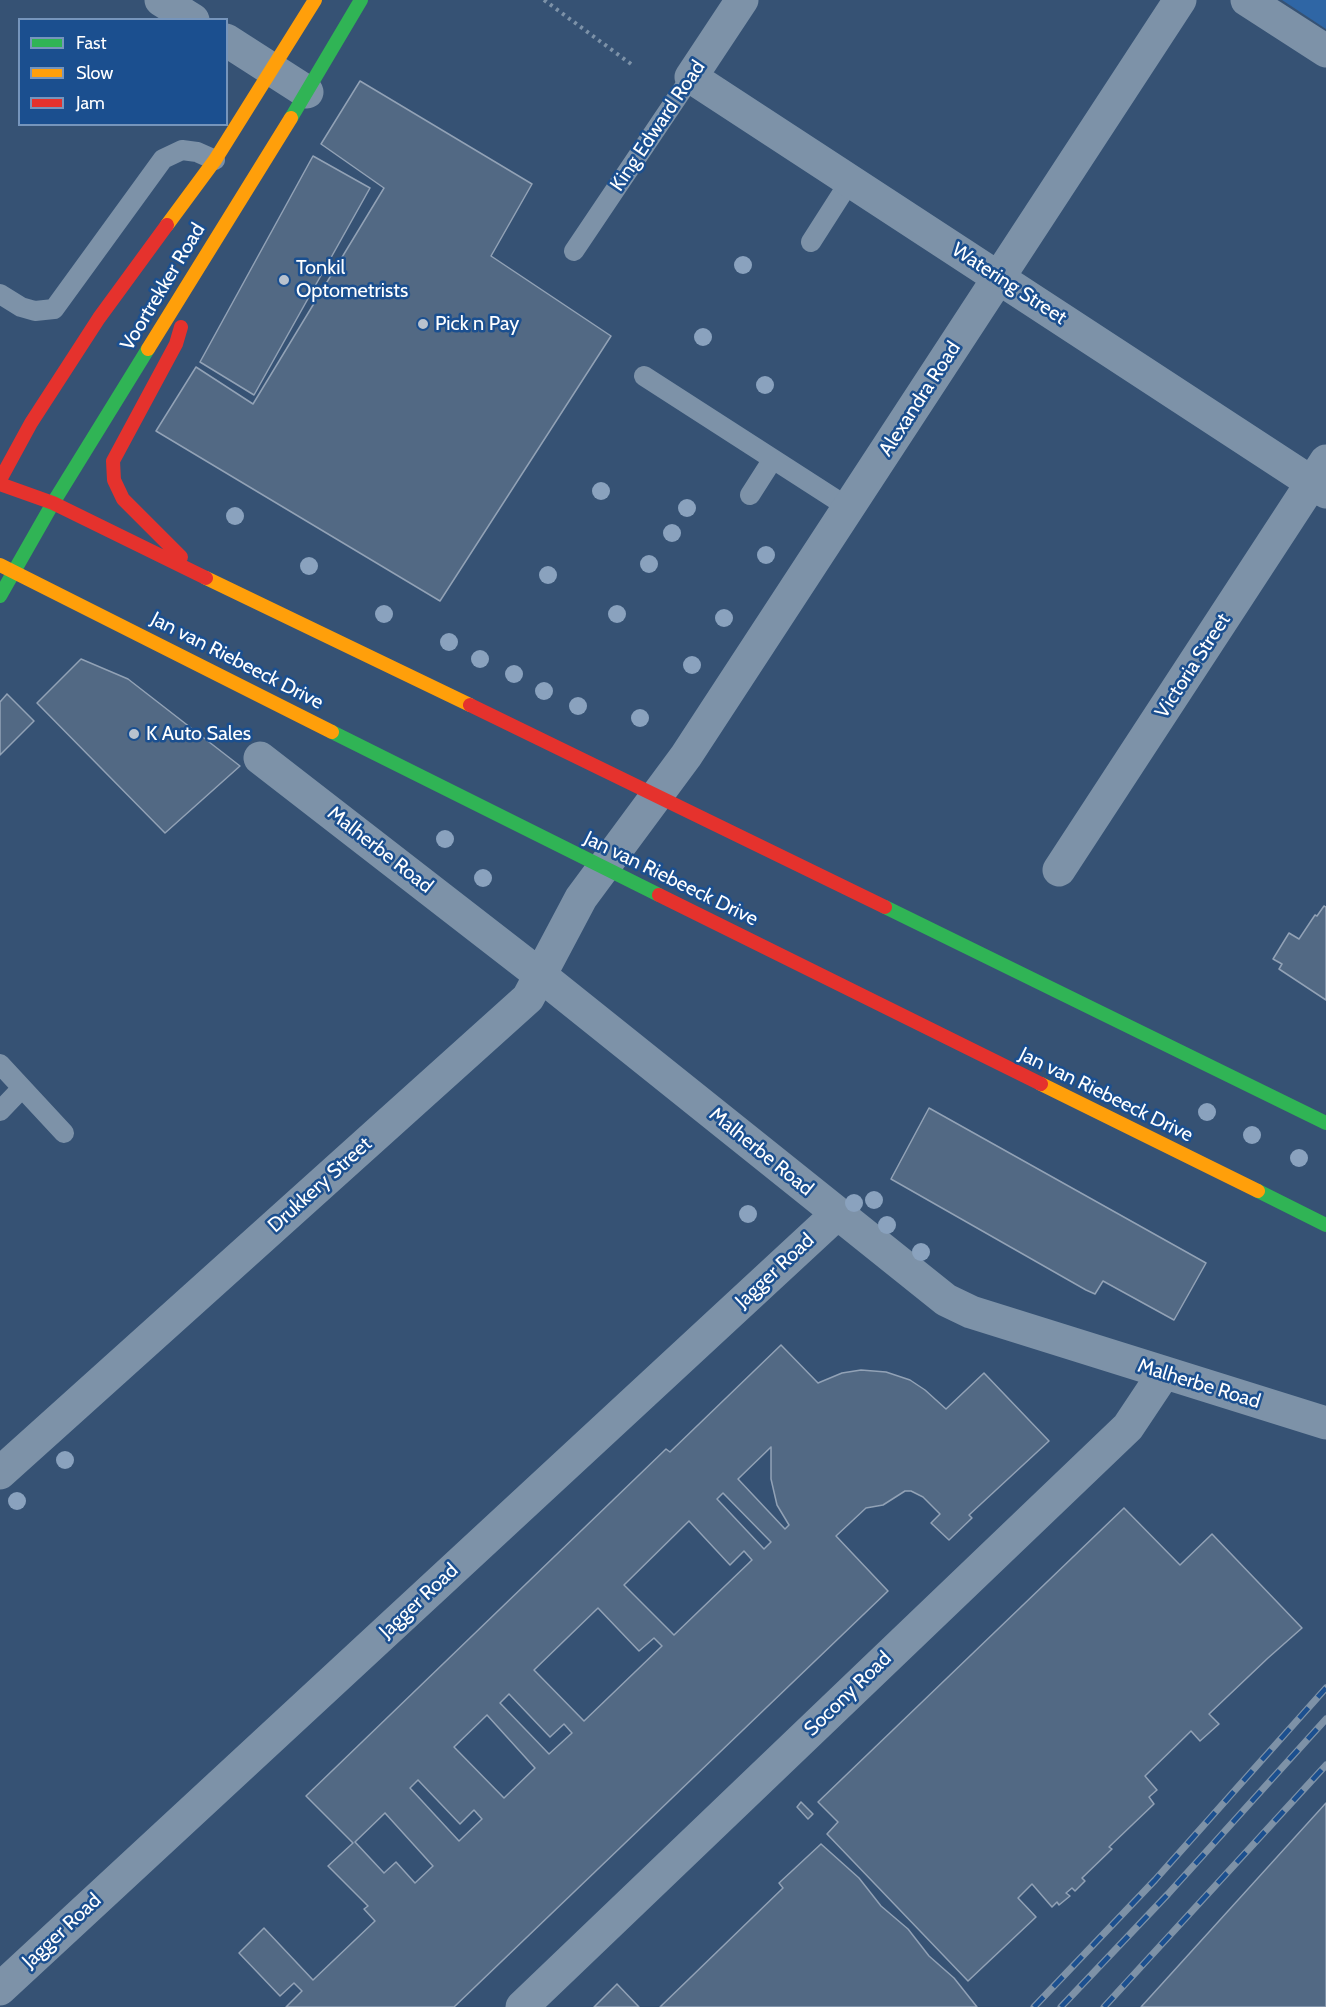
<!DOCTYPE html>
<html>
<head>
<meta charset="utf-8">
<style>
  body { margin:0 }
  #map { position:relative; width:1326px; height:2007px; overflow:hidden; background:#365274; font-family:Cabin,sans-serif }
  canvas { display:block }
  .legend { position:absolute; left:18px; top:18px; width:210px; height:108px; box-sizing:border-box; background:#1b4f8f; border:2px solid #7695bc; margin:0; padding:8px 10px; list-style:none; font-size:18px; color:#fff }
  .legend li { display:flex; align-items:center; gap:12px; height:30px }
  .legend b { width:30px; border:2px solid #7695bc }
</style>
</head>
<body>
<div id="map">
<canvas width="1326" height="2007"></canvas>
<ul class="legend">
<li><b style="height:8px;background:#30b455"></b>Fast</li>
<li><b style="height:8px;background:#ff9f0a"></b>Slow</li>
<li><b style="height:8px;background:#e5322d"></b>Jam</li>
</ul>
</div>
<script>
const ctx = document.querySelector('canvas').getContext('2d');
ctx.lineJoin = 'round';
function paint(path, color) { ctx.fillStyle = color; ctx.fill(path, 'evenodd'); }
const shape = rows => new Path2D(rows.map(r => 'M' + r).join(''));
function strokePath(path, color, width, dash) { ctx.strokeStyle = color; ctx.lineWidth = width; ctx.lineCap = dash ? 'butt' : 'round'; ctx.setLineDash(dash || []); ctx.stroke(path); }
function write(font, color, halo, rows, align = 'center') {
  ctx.font = font + ' Cabin,sans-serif'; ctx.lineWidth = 5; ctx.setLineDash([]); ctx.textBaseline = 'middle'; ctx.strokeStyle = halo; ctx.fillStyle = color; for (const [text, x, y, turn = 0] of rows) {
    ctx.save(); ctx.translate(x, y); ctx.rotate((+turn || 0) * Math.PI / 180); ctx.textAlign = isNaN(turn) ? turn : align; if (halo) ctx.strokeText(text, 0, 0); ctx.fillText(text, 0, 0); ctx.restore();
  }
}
paint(shape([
  [1282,0,1326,0,1326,29]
]), '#2f66a5');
const building = shape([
  [360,81,532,184,491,256,611,336,440,601,156,431,196,367,253,404,384,188,321,144,360,81],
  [313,156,370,188,254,395,200,362,313,156],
  [81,659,128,679,240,766,165,833,37,703,81,659],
  [7,694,34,721,0,755,0,702,7,694],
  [1324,906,1326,907,1326,1000,1279,969,1282,964,1273,959,1289,933,1299,939,1315,915,1317,916,1324,906],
  [929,1108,1206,1263,1174,1320,1103,1281,1095,1294,1086,1290,891,1179,929,1108],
  [781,1345,818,1383,842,1373,861,1370,886,1372,910,1380,925,1390,946,1409,984,1373,1049,1441,969,1515,972,1518,949,1540,931,1523,940,1514,923,1497,911,1491,905,1491,883,1505,866,1508,836,1536,888,1591,454,2007,286,2007,302,1991,294,1983,280,1996,239,1953,264,1928,313,1980,375,1921,364,1909,368,1906,328,1866,353,1843,306,1796,666,1449,670,1452,781,1345],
  [771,1447,771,1479,777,1505,789,1525,785,1529,738,1479,771,1447],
  [723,1493,771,1542,764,1549,717,1499,723,1493],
  [689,1521,730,1565,744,1551,752,1560,674,1635,624,1585,689,1521],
  [598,1608,639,1651,654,1638,662,1646,584,1721,534,1670,598,1608],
  [509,1694,550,1737,564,1724,572,1733,549,1754,500,1703,509,1694],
  [487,1715,535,1768,504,1798,454,1747,487,1715],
  [418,1780,460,1824,474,1810,482,1819,459,1841,410,1788,418,1780],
  [385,1813,433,1866,415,1883,396,1862,384,1873,355,1842,385,1813],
  [1124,1508,1180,1565,1212,1534,1302,1628,1268,1658,1209,1714,1219,1724,1200,1741,1191,1731,1145,1776,1157,1790,1149,1797,1154,1804,1109,1847,1112,1849,1082,1878,1085,1881,1075,1891,1072,1888,1066,1893,1070,1896,1059,1905,1057,1902,1052,1907,1032,1884,1018,1898,1036,1917,968,1981,827,1834,838,1822,818,1802,1124,1508],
  [801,1802,813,1814,808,1819,797,1807,801,1802],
  [1326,1803,1326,2007,1141,2007,1326,1803],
  [821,1844,859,1878,881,1906,908,1929,929,1956,954,1978,977,2007,660,2007,783,1888,779,1883,821,1844],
  [617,1984,639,2007,594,2007,617,1984]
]);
paint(building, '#526984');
strokePath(building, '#92a2b6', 1.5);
strokePath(shape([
  [544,0,631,64]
]), '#7d92a8', 4, [3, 4.5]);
strokePath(shape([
  [811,242,850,181],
  [574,251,691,77],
  [0,294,21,307,35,311,54,309,163,159,182,150,197,152,215,160],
  [644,376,849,508],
  [750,495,773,459],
  [0,1064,64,1133],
  [0,1111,22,1088]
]), '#7d92a8', 20);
strokePath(shape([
  [161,0,193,20],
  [742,0,691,77,1326,492],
  [1247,0,1326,51],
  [226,40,307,92],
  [260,758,540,975,946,1300,971,1312,1326,1423],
  [1059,870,1326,461],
  [0,1473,528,998,581,898,686,756,1180,0],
  [0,1989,838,1213],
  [522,2007,1128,1427,1164,1373]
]), '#7d92a8', 33);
strokePath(shape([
  [291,118,361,0],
  [0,596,53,503,148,349],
  [332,732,659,895],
  [885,907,1326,1123],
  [1258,1191,1326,1225]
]), '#30b455', 14);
strokePath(shape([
  [167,225,215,160,315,0],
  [148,349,291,118],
  [0,565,332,732],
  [206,578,470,705],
  [1041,1084,1258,1191]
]), '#ff9f0a', 14);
strokePath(shape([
  [181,327,176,344,113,461,114,480,123,499,181,557],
  [0,480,31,423,99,318,167,225],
  [0,484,53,503,206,578],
  [470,705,885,907],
  [659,895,1041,1084]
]), '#e5322d', 14);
const rail = shape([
  [1034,2007,1155,1880,1326,1688],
  [1061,2007,1168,1894,1326,1719],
  [1104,2007,1326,1765]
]);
strokePath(rail, '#7e92a7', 7);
strokePath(rail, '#1b4f8f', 4.5, [14]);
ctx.fillStyle = '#8aa2be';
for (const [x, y] of [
  [743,265],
  [703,337],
  [765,385],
  [601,491],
  [687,508],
  [235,516],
  [672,533],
  [766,555],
  [649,564],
  [309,566],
  [548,575],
  [384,614],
  [617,614],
  [724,618],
  [449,642],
  [480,659],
  [692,665],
  [514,674],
  [544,691],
  [578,706],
  [640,718],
  [445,839],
  [483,878],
  [1207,1112],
  [1252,1135],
  [1299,1158],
  [874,1200],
  [854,1203],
  [748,1214],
  [887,1225],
  [921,1252],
  [65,1460],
  [17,1501]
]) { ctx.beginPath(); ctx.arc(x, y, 9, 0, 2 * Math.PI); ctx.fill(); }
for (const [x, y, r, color] of [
  [284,280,6,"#b9c2ce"],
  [423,324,6,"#b9c2ce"],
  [134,734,6,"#b9c2ce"]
]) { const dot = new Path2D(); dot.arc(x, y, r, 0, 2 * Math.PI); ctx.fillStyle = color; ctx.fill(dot); strokePath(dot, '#1b4f8f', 2); }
write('20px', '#fff', '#1b4f8f', [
  ["King Edward Road",658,126,-56],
  ["Watering Street",1009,284,33],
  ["Voortrekker Road",163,287,-59],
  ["Alexandra Road",920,399,-57],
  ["Jan van Riebeeck Drive",237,661,27],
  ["Victoria Street",1193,666,-57],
  ["Malherbe Road",380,850,38],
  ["Jan van Riebeeck Drive",671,879,26],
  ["Jan van Riebeeck Drive",1106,1095,26],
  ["Malherbe Road",761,1152,39],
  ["Drukkery Street",320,1185,-42],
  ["Jagger Road",775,1271,-43],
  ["Malherbe Road",1199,1384,17],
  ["Jagger Road",419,1601,-43],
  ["Socony Road",848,1694,-44],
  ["Jagger Road",62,1931,-43]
]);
write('20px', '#fff', '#1b4f8f', [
  ["Tonkil",296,268],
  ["Optometrists",296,291],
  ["Pick n Pay",435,324],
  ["K Auto Sales",146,734]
], 'left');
</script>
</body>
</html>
